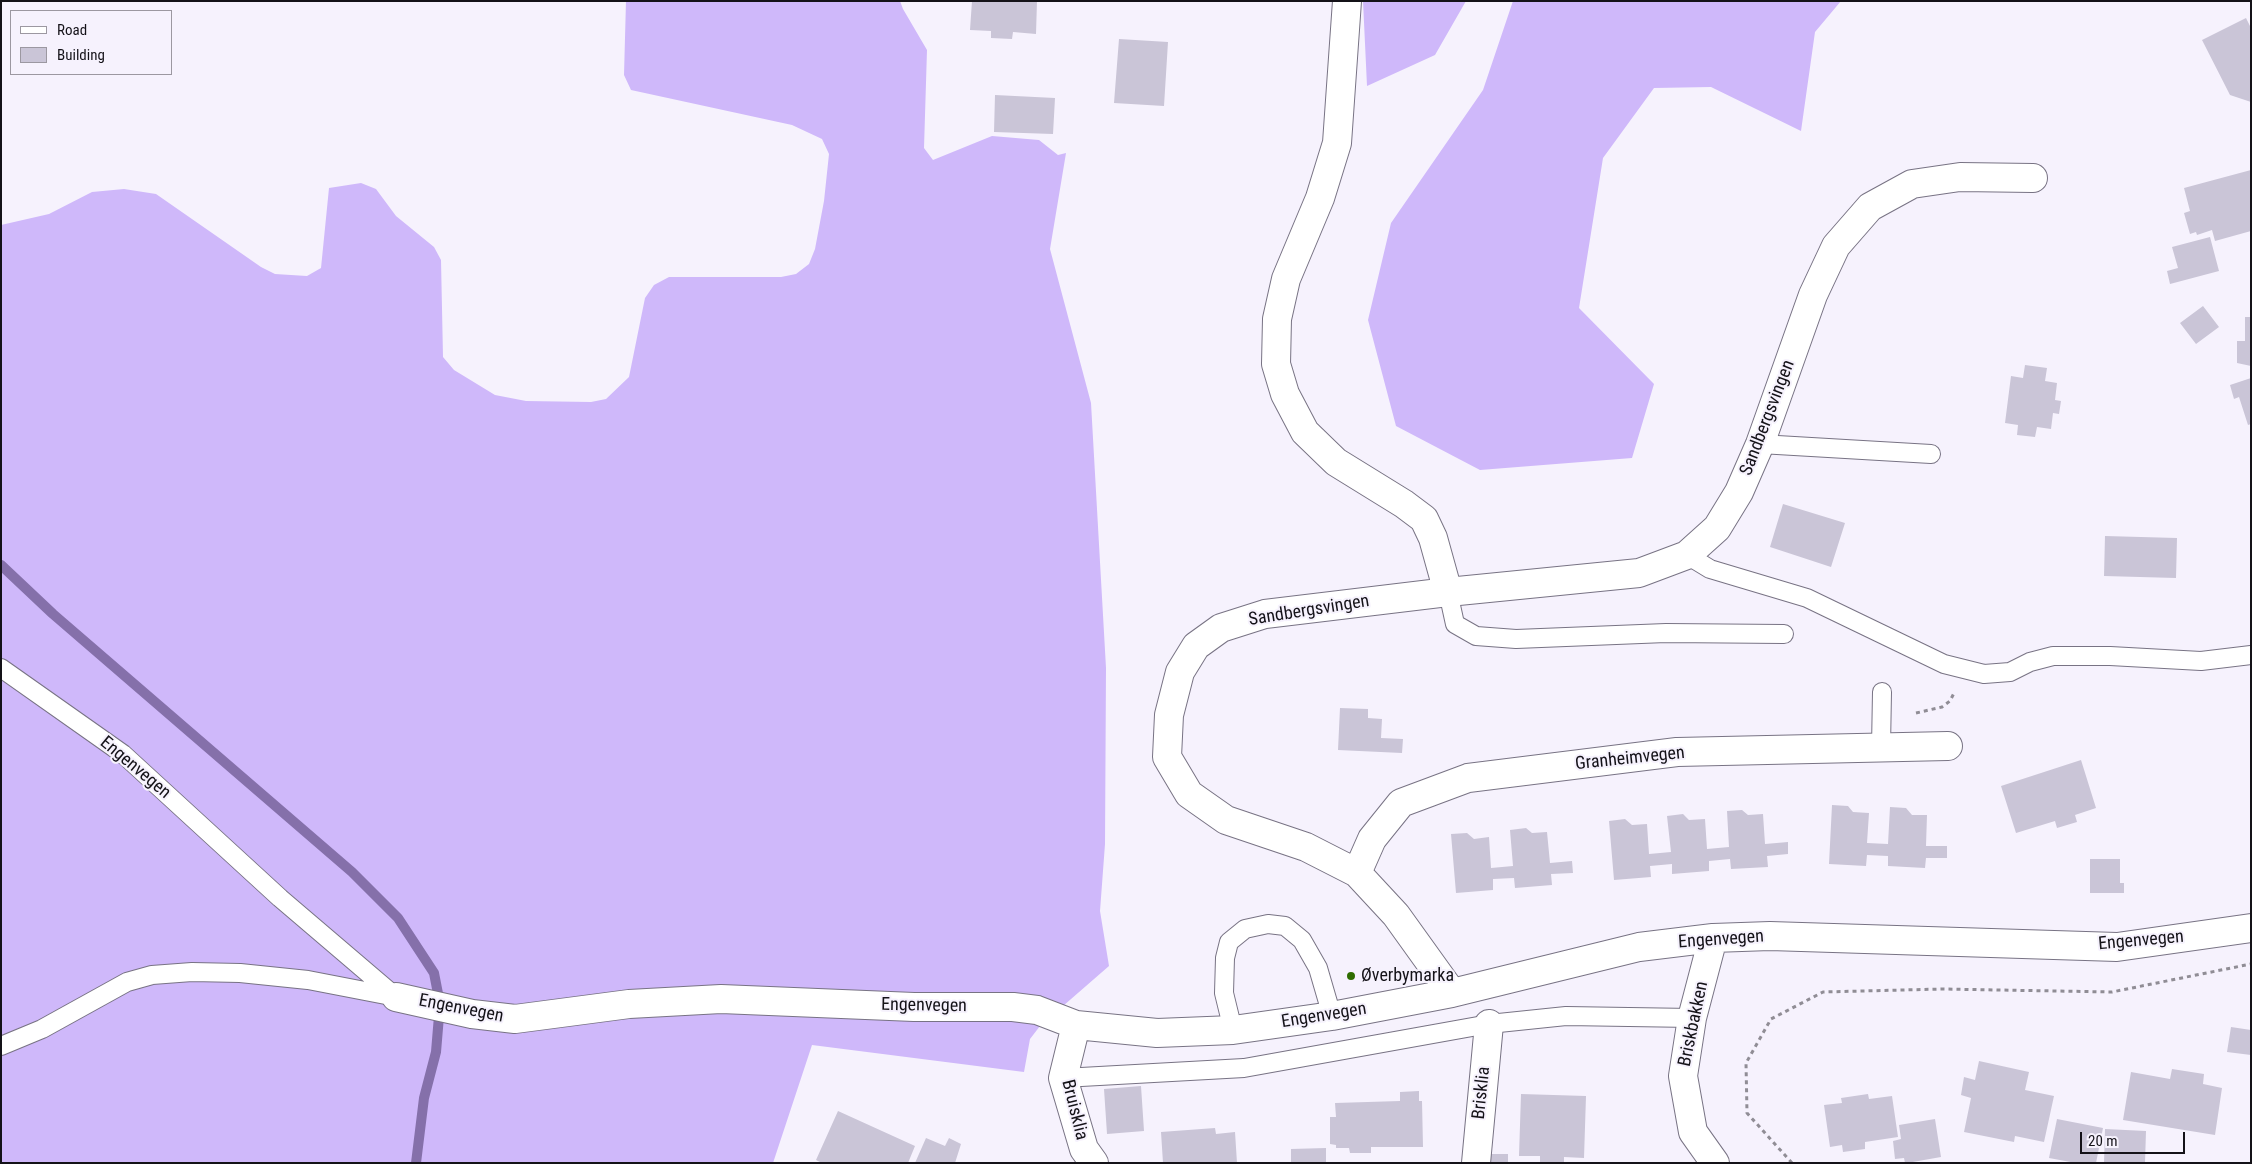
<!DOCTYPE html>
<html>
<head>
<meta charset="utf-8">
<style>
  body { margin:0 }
  #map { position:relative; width:2252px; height:1164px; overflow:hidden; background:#f6f2fd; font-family:"Roboto Condensed",sans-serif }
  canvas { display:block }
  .frame { position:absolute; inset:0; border:2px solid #141218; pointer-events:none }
  .legend { position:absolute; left:10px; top:10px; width:162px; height:65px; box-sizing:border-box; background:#f6f2fd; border:1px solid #9c98a1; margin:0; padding:6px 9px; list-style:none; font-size:15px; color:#141218 }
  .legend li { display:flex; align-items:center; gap:10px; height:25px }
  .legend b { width:25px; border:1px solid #9c98a1 }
  .scale { position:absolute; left:2080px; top:1132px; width:105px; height:22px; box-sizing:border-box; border:2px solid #141218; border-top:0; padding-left:6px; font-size:15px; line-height:18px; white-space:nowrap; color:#141218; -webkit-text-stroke:4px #f6f2fd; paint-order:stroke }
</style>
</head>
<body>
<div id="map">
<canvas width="2252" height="1164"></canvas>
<div class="frame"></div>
<ul class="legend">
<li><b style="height:6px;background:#fff"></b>Road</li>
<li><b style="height:14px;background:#cac5d7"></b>Building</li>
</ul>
<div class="scale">20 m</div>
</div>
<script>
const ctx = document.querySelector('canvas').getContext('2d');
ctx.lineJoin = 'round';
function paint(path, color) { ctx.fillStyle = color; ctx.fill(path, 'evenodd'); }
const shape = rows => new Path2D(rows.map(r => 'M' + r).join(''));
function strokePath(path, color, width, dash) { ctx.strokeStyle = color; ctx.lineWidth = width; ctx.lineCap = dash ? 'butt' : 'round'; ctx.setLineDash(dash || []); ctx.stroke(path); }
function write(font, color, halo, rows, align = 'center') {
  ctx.font = font + ' "Roboto Condensed",sans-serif'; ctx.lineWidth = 4; ctx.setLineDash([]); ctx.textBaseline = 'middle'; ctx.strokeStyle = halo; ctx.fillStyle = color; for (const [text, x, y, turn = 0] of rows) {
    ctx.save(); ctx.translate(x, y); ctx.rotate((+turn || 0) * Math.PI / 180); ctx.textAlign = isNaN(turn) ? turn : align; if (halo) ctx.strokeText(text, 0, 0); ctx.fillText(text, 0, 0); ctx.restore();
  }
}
paint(shape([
  [626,1,900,1,903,9,927,50,924,148,933,160,992,136,1039,140,1058,155,1066,153,1050,249,1091,403,1106,668,1105,844,1100,911,1109,966,1040,1026,1030,1039,1024,1072,812,1045,773,1163,1,1163,1,225,49,214,92,192,124,189,156,194,261,267,275,274,307,276,321,268,329,188,361,183,376,189,396,216,434,247,441,260,443,357,454,370,495,395,526,401,591,402,606,399,629,377,645,298,654,285,669,277,781,277,796,274,809,264,815,249,824,201,829,154,822,139,792,125,631,90,624,75],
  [1363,1,1466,1,1435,55,1367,86],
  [1513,1,1841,1,1815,32,1801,131,1711,87,1654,88,1603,158,1579,308,1654,384,1632,458,1480,470,1396,426,1368,320,1391,223,1483,90]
]), '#cfb8fa');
strokePath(shape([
  [1,565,53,614,352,872,398,918,434,973,440,1004,436,1052,424,1098,416,1163]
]), '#8570aa', 10);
paint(shape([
  [972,1,1037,1,1036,34,1013,32,1012,39,991,38,991,31,970,30],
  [2246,18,2251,28,2251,102,2230,95,2202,40],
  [1119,39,1168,42,1164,106,1114,103],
  [995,95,1055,98,1053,134,994,132],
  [2251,170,2251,231,2215,241,2212,230,2197,235,2196,232,2190,234,2184,213,2190,211,2184,188],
  [2210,237,2219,271,2170,284,2167,271,2178,268,2172,247],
  [2203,306,2219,327,2196,344,2180,323],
  [2245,317,2251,317,2251,366,2237,363,2237,341,2245,341],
  [2025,365,2047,368,2045,381,2057,383,2055,400,2061,401,2059,414,2053,413,2051,429,2037,427,2035,437,2017,435,2018,425,2005,423,2011,376,2023,378],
  [2251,378,2251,424,2248,425,2239,397,2234,399,2230,385],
  [1783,504,1845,523,1831,567,1770,547],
  [2105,536,2177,538,2176,578,2104,576],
  [1340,708,1368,709,1368,718,1382,719,1381,738,1403,739,1402,753,1338,750],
  [2081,760,2096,808,2075,815,2077,822,2057,828,2055,821,2016,833,2001,786],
  [1832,805,1848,806,1853,812,1869,813,1867,843,1888,844,1890,807,1906,808,1912,815,1927,815,1926,846,1947,846,1947,858,1926,858,1925,868,1888,866,1888,856,1867,855,1866,866,1829,864],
  [1742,810,1748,815,1763,814,1765,844,1788,842,1788,854,1767,856,1768,867,1731,869,1730,859,1709,861,1709,871,1672,874,1672,864,1650,866,1651,877,1614,880,1609,821,1625,819,1632,825,1647,824,1649,854,1671,852,1667,816,1683,814,1689,820,1705,819,1707,849,1729,847,1727,811],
  [1526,828,1532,833,1547,832,1550,863,1572,861,1573,873,1551,874,1552,885,1515,888,1514,878,1493,879,1493,890,1456,893,1451,834,1467,833,1474,839,1489,837,1491,868,1513,866,1510,830],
  [2090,859,2120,859,2120,883,2124,883,2124,893,2090,893],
  [2231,1027,2251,1030,2251,1055,2227,1052],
  [1979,1061,2029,1072,2025,1090,2054,1096,2044,1142,2015,1136,2014,1142,1964,1132,1971,1098,1961,1095,1964,1077,1975,1080],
  [2172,1069,2204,1074,2203,1084,2222,1088,2215,1135,2123,1120,2131,1072,2170,1079],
  [1141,1086,1144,1131,1107,1134,1104,1089],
  [1419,1091,1419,1101,1422,1101,1423,1147,1371,1147,1371,1153,1350,1153,1349,1148,1336,1148,1336,1145,1330,1144,1330,1117,1336,1117,1335,1103,1400,1101,1400,1092],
  [1521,1094,1586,1096,1584,1158,1564,1157,1564,1163,1540,1163,1540,1156,1519,1156],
  [1868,1094,1869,1099,1892,1096,1898,1137,1865,1142,1865,1149,1843,1152,1842,1145,1830,1147,1824,1105,1842,1103,1841,1098],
  [838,1111,915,1146,908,1163,822,1163,816,1160],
  [1935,1119,1941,1157,1907,1163,1905,1163,1904,1158,1895,1159,1893,1141,1901,1139,1899,1125],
  [2057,1119,2103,1128,2096,1163,2076,1163,2049,1158],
  [1215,1128,1216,1134,1235,1132,1237,1163,1163,1163,1161,1132],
  [2105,1129,2146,1131,2145,1163,2104,1163],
  [926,1138,945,1146,949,1138,961,1144,955,1163,915,1163],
  [1326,1148,1326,1163,1291,1163,1291,1149],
  [1491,1154,1508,1154,1508,1163,1491,1163]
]), '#cac5d7');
const service = shape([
  [1760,444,1931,454],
  [1687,555,1710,569,1807,598,1944,664,1984,674,2010,672,2030,662,2053,656,2110,656,2201,661,2251,655],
  [1448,592,1455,624,1476,636,1516,639,1666,633,1784,634],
  [1,668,123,754,280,898,396,997],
  [1881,747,1882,692],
  [1233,1030,1224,993,1225,958,1229,942,1245,929,1268,924,1285,926,1302,940,1318,968,1332,1016],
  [1,1046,42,1029,127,982,152,975,192,972,240,973,308,980,396,997],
  [1063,1078,1244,1068,1489,1024,1566,1016,1692,1018]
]);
const minor = shape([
  [1347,1,1337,143,1320,198,1286,279,1277,319,1276,364,1285,394,1305,432,1336,462,1404,504,1424,519,1433,538,1448,592],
  [1357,873,1372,839,1401,803,1468,778,1677,752,1948,746],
  [1713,938,1692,1018,1683,1076,1693,1132,1715,1163],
  [1452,993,1396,915,1357,873,1306,847,1226,820,1189,794,1167,757,1169,715,1180,672,1196,646,1221,628,1265,614,1448,592,1639,573,1687,555,1717,528,1739,492,1760,444,1813,295,1836,246,1870,207,1912,184,1960,177,2033,178],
  [396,997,472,1014,515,1019,629,1004,721,999,914,1007,1013,1007,1037,1010,1076,1025,1157,1033,1233,1030,1332,1016,1452,993,1639,947,1713,938,1770,936,2117,947,2251,928],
  [1076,1025,1063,1078,1084,1149,1094,1163],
  [1476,1163,1489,1024]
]);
strokePath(service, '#787384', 20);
strokePath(minor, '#787384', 30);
strokePath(shape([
  [1916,713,1942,707,1950,701,1954,693],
  [1792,1163,1747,1113,1746,1063,1771,1019,1823,992,1943,989,2112,992,2251,964]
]), '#908d95', 3, [4, 4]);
strokePath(service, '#fff', 18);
strokePath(minor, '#fff', 28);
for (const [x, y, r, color] of [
  [1351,976,5,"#2f6d00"]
]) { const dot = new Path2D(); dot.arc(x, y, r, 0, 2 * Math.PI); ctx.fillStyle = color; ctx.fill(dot); strokePath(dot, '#f6f2fd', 2); }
write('18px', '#141218', '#f6f2fd', [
  ["Sandbergsvingen",1768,418,-69],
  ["Sandbergsvingen",1309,611,-9],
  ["Granheimvegen",1630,759,-6],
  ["Engenvegen",135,768,40],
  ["Engenvegen",1721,940,-4],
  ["Engenvegen",2141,941,-5],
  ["Engenvegen",924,1006,1],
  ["Engenvegen",461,1009,11],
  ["Engenvegen",1324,1016,-9],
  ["Briskbakken",1694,1024,-78],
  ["Brisklia",1482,1093,-84],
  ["Bruisklia",1074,1110,76]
]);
write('18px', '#141218', '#f6f2fd', [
  ["Øverbymarka",1361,976]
], 'left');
</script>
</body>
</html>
